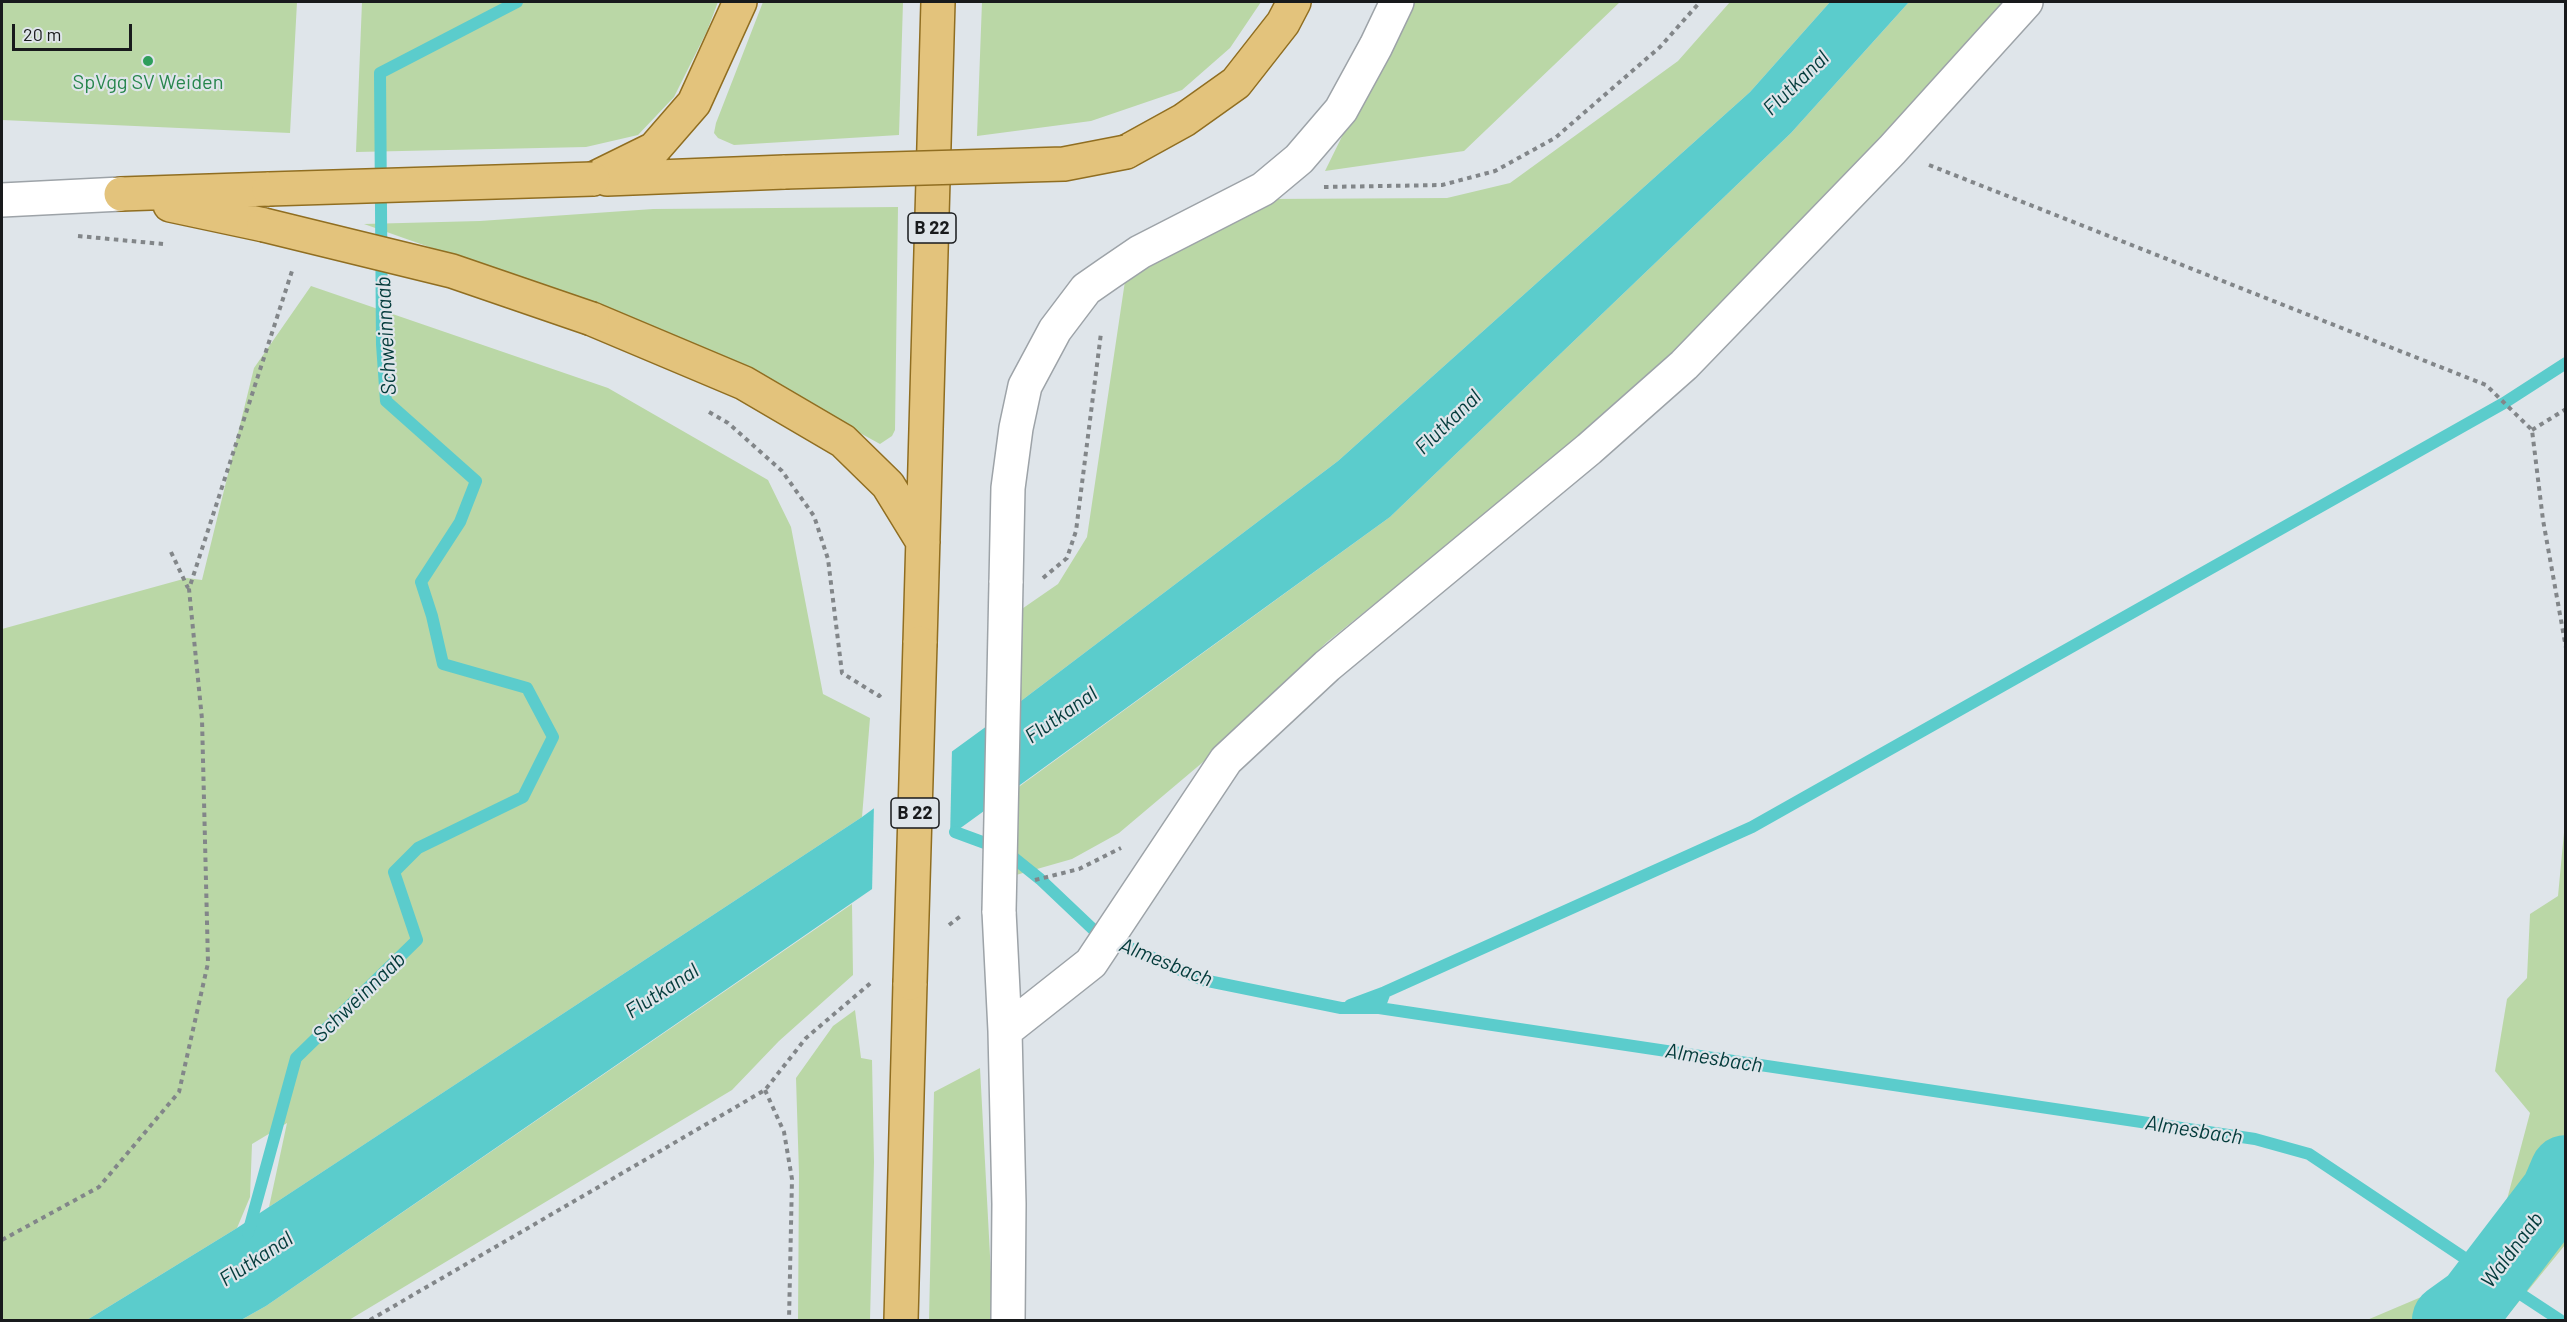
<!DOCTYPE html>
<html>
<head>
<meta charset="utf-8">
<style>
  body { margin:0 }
  #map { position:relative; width:2567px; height:1322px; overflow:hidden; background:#dfe5ea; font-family:Barlow,sans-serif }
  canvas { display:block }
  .frame { position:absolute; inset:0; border:3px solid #181a1c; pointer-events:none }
  .scale { position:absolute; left:12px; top:24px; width:120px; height:27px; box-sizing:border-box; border:3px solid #181a1c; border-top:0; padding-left:8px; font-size:18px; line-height:21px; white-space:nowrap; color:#181a1c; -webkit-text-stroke:4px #dfe5ea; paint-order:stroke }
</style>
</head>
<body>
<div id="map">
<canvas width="2567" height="1322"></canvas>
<div class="frame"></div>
<div class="scale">20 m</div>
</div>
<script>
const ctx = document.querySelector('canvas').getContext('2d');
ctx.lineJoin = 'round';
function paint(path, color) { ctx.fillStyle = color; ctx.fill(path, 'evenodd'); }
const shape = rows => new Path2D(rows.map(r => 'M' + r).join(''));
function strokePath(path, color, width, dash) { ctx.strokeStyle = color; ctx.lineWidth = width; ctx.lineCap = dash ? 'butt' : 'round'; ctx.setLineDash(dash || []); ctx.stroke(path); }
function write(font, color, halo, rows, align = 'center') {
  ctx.font = font + ' Barlow,sans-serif'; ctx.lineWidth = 4.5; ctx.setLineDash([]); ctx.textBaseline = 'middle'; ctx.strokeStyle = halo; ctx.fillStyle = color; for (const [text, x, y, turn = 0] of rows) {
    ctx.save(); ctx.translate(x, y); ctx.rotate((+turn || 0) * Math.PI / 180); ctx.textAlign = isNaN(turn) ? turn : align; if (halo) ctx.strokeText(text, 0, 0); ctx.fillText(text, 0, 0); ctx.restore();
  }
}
paint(shape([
  [2,2,297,2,290,133,2,120],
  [362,2,718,2,707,31,674,97,638,135,586,147,356,152],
  [763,2,903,2,899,135,734,145,718,138,714,133,716,123],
  [982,2,1261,2,1230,48,1182,90,1091,121,977,136],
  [1408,2,1620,2,1464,151,1325,171],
  [1730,2,1830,2,1750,92,1338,461,1013,707,1016,613,1058,584,1087,537,1125,281,1267,199,1447,198,1510,183,1678,61],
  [1909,2,2019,2,1666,361,1512,494,1327,642,1209,757,1119,833,1072,859,1009,877,1013,791,1390,517,1791,133],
  [898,207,895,430,892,436,880,444,798,399,568,296,364,224,480,221,653,209],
  [311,286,608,388,768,480,791,527,823,694,870,718,862,817,269,1207,287,1123,252,1144,250,1197,237,1228,87,1320,2,1320,2,629,187,578,202,580,254,368],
  [2565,822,2565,1245,2504,1320,2367,1320,2433,1292,2501,1222,2530,1113,2495,1071,2507,999,2527,978,2530,914,2558,896],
  [852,904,853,975,779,1041,732,1090,349,1320,241,1320,266,1306],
  [855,1010,861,1058,872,1060,874,1162,870,1320,798,1320,799,1174,796,1078,833,1026],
  [980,1068,992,1293,991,1320,929,1320,934,1092]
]), '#bad7a6');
paint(shape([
  [1830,2,1909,2,1791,133,1390,517,955,832,266,1306,241,1320,87,1320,237,1228,862,817,1013,707,1338,461,1750,92]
]), '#5bcccc');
paint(shape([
  [952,748,950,839,872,893,874,804]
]), '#dfe5ea');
strokePath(shape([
  [955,832,1004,850,1040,879,1098,934,1203,980,1341,1008,1379,1008,2255,1139,2309,1154,2481,1269],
  [1350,1005,1385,992,1752,827,2504,403,2566,363],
  [1372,1008,1379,1008,1385,992],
  [248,1233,296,1058,417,940,394,872,418,848,523,797,553,737,527,688,443,664,432,616,421,582,460,522,476,481,386,401,382,344,380,73,517,2],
  [2493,1276,2560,1320]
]), '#5bcccc', 12);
strokePath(shape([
  [2448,1320,2473,1302,2557,1192,2566,1171]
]), '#5bcccc', 72);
const minor = shape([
  [2,200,121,194],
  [1006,583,1008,488,1016,428,1025,386,1055,330,1086,289,1109,273,1140,252,1263,189,1299,159,1341,110,1376,46,1397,2],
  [999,911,1005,1031,1009,1204,1008,1320],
  [1005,1031,1091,963,1226,760,1327,666,1589,449,1684,365,1892,150,2026,2]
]);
const major = shape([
  [1126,152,1184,120,1236,83,1283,23,1294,2],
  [593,179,654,149,694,103,740,2],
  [607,179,785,172],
  [121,194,269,189],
  [170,205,264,225],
  [592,319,744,383,843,441,888,485,923,542],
  [920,643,938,2],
  [901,1320,910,983]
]);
strokePath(minor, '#9da3a8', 36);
strokePath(major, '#906e21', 36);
strokePath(shape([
  [1929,165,2486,385,2532,430,2543,520,2566,648],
  [1324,187,1442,185,1495,171,1555,138,1660,47,1700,2],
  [78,236,163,244],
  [709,412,728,423,782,471,814,516,828,559,842,673,879,696,881,694],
  [2532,430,2566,409],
  [171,552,188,588],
  [1043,578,1067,558,1076,531,1101,333],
  [1035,880,1079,869,1121,848],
  [949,925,962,915],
  [765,1090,784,1132,792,1179,789,1320],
  [2,1240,99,1187,179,1092,208,963,202,719,189,589,292,271],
  [370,1320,765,1090,806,1038,873,981]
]), '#828689', 4, [4.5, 4.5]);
strokePath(minor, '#fff', 33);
strokePath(major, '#e3c37c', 33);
const minorBridge = shape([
  [999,911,1006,583]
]);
const majorBridge = shape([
  [785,172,1064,164,1126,152],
  [269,189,593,179],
  [264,225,452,271,592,319],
  [910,983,920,643]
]);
strokePath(minorBridge, '#9da3a8', 36, []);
strokePath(majorBridge, '#906e21', 36, []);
strokePath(minorBridge, '#fff', 33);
strokePath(majorBridge, '#e3c37c', 33);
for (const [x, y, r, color] of [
  [148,61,6,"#2e9e5b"]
]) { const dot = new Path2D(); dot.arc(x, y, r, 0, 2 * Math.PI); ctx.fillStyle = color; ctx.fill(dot); strokePath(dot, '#dfe5ea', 2); }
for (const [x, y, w] of [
  [932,228,48],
  [915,813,48]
]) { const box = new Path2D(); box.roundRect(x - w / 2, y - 15, w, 30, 4.5); ctx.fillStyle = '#dfe5ea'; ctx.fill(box); strokePath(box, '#181a1c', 1.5); }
write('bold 18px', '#181a1c', null, [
  ["B 22",932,228],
  ["B 22",915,813]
]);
write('20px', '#27864d', '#dfe5ea', [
  ["SpVgg SV Weiden",148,82]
]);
write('italic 21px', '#033b3b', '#dfe5ea', [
  ["Flutkanal",1796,83,-44],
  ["Schweinnaab",386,336,-93],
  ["Flutkanal",1448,422,-44],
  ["Flutkanal",1061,715,-35],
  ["Almesbach",1166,962,22],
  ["Flutkanal",662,991,-33],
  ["Schweinnaab",359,997,-44],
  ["Almesbach",1714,1058,9],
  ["Almesbach",2194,1130,9],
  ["Waldnaab",2512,1250,-53],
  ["Flutkanal",256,1259,-33]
]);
</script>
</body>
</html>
